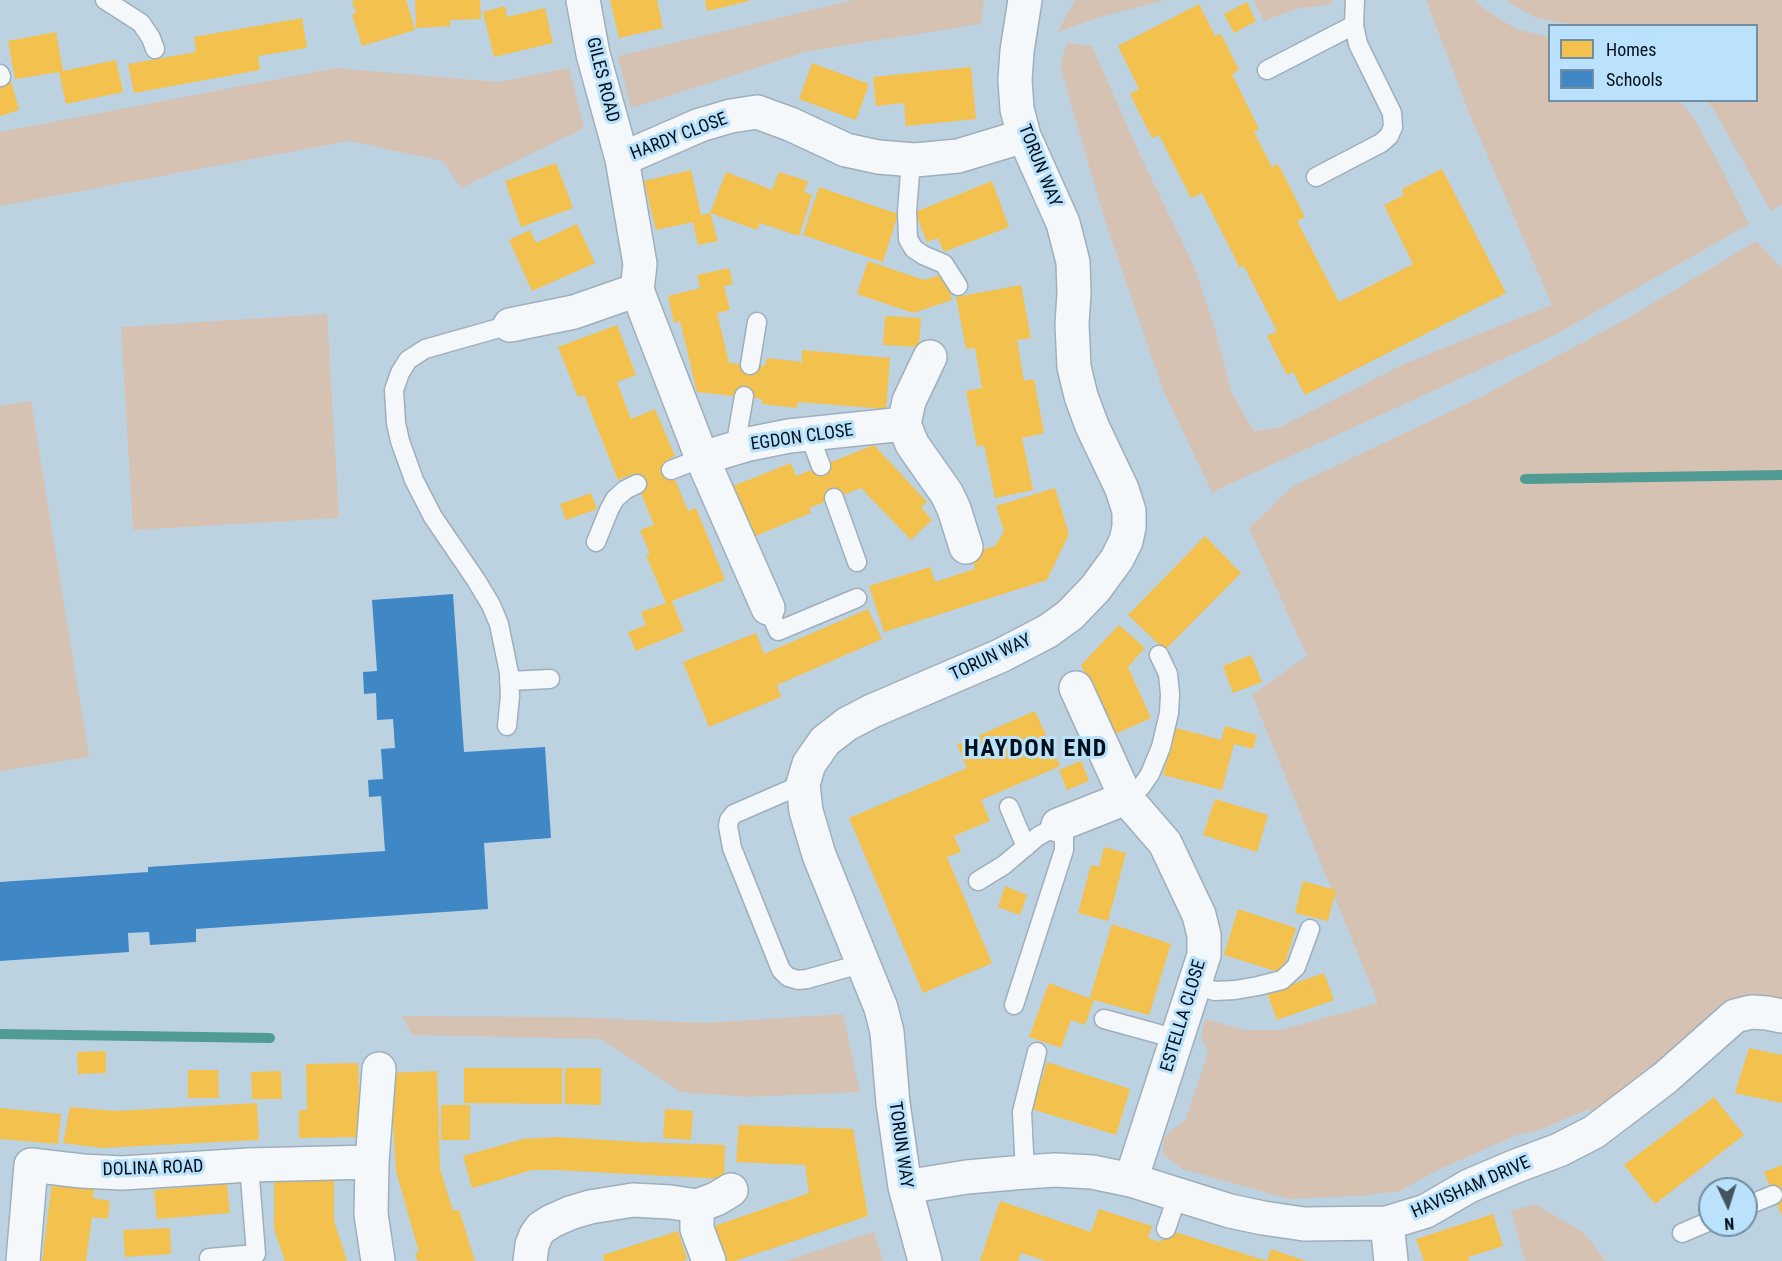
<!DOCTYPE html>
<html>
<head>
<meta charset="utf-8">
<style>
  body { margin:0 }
  #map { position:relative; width:1782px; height:1261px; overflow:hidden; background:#bdd2e1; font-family:"Roboto Condensed",sans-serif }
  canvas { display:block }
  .legend { position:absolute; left:1548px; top:24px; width:210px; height:78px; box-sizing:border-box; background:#bae2fd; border:2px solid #718ea2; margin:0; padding:8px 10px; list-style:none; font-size:18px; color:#031019 }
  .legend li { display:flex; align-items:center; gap:12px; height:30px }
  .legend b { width:30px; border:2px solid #718ea2 }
  .north { position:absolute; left:1698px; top:1177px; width:60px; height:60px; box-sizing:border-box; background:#bae2fd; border:2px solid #718ea2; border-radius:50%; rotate:176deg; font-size:16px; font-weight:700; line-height:24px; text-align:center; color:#031019 }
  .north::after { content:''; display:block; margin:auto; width:21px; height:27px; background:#44545f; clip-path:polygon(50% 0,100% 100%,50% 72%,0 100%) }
</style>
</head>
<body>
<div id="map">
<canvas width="1782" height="1261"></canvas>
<ul class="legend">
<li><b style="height:16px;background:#f2c14e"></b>Homes</li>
<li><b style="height:16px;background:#3f88c5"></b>Schools</li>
</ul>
<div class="north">N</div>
</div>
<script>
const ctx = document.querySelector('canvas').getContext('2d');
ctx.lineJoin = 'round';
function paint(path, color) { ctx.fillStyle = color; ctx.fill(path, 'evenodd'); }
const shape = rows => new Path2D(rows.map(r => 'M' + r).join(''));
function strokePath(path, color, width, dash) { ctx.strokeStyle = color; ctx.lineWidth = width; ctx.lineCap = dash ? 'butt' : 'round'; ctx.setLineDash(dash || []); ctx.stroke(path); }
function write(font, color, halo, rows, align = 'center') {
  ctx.font = font + ' "Roboto Condensed",sans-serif'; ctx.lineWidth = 6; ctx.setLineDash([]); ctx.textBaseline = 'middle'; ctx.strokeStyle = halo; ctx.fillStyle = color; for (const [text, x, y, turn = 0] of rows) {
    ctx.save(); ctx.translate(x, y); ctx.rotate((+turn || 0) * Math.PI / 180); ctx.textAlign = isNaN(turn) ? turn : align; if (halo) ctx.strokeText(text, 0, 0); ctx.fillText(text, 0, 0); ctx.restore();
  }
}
paint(shape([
  [854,0,984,0,981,24,809,51,631,108,618,56],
  [1075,0,1166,0,1093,19,1057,33],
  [1253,0,1332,0,1332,4,1295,9,1264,21],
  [1426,0,1474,0,1486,10,1516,29,1549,37,1550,100,1679,101,1691,114,1719,163,1749,224,1551,337,1212,492,1163,390,1104,218,1060,66,1067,43,1092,46,1142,159,1194,266,1216,332,1232,394,1254,431,1278,428,1404,364,1552,305,1470,115],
  [1507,0,1782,0,1782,204,1771,211,1715,112,1707,101,1756,100,1756,26,1574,25,1537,18,1511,4],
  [336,68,498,82,569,68,584,128,461,188,443,161,349,141,0,206,0,132],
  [1756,241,1782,268,1782,1001,1750,993,1737,998,1686,1045,1594,1115,1589,1109,1539,1130,1517,1135,1438,1170,1400,1191,1360,1196,1289,1199,1182,1169,1163,1154,1164,1137,1186,1119,1208,1053,1201,1036,1205,1019,1244,1030,1281,1030,1378,1003,1252,695,1307,656,1249,528,1293,486,1481,397,1630,317],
  [327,314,339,518,133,530,121,327],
  [31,401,89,757,0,771,0,406],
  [843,1014,860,1092,747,1097,681,1092,601,1039,412,1035,402,1016,574,1017,705,1023],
  [1535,1204,1584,1233,1606,1261,1525,1261,1511,1211],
  [874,1232,883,1261,785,1261]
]), '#d6c2b3');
paint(shape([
  [356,0,406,0,415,30,362,46,352,15,356,13,352,1],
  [415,0,480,0,481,19,450,20,450,26,416,28],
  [610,0,657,0,663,28,619,38],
  [705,0,749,0,749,1,707,11],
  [1247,2,1256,21,1234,33,1224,14],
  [1199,4,1215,36,1221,34,1239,70,1232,74,1259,129,1254,132,1272,167,1278,164,1305,217,1297,221,1339,302,1413,264,1384,205,1404,195,1402,189,1442,169,1506,293,1305,395,1293,372,1287,375,1267,336,1277,331,1244,266,1240,268,1202,193,1191,198,1159,135,1152,138,1130,94,1139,89,1118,46],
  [505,6,507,17,545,8,553,43,494,57,483,12],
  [302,18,307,48,258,56,260,70,134,93,128,64,196,52,194,37],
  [56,32,63,71,116,60,123,92,66,104,59,72,15,79,8,41],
  [812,63,869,84,856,120,799,99],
  [971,67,976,119,906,126,904,103,876,106,873,77],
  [11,81,19,110,0,116,0,84],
  [556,163,573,208,521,227,505,181],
  [691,170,701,215,710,213,718,241,698,245,693,222,656,230,644,181],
  [726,172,772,190,779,172,808,181,804,192,812,195,799,236,760,223,757,230,710,213],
  [992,181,1009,227,944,252,938,238,927,242,915,212],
  [819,187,898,214,883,262,803,235],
  [577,224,595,263,532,291,509,240,530,230,536,243],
  [868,261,924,280,944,274,952,300,913,313,857,294],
  [729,268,733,284,724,286,730,310,717,313,729,363,765,366,767,358,802,362,802,350,890,358,886,409,798,402,797,408,762,404,762,399,697,392,680,321,674,323,668,296,700,288,697,275],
  [1021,285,1031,338,1017,340,1024,381,1034,379,1044,433,1022,438,1033,490,995,498,984,445,977,447,966,391,982,388,975,348,966,349,956,297],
  [885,316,921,318,919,347,883,345],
  [617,325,636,375,617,382,631,419,655,409,675,456,667,460,671,470,688,511,696,508,725,580,672,601,684,631,636,651,628,632,646,625,641,612,666,603,646,555,650,554,640,530,654,525,633,474,618,480,584,395,578,397,558,347],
  [874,445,927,502,921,507,932,520,911,540,861,488,809,508,811,513,748,539,728,488,791,463,796,476],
  [1055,488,1069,534,1047,580,884,632,869,586,930,567,935,582,975,569,970,553,995,546,1004,531,996,506],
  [591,493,597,509,566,520,560,504],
  [1205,536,1241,573,1165,650,1128,615],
  [868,609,882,639,777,685,781,697,709,727,683,662,756,633,764,654],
  [1119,625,1145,648,1128,667,1151,718,1113,735,1081,665],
  [1251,655,1262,682,1233,693,1223,666],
  [1035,711,1060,766,981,800,990,821,954,836,961,852,947,857,992,963,923,993,849,818,967,768,957,745],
  [1225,726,1257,735,1253,749,1234,744,1222,790,1163,775,1176,728,1221,740],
  [1081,761,1089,781,1067,790,1059,770],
  [1215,799,1268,815,1257,852,1203,835],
  [1104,847,1126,853,1108,921,1078,913,1091,865,1099,867],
  [1303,881,1336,890,1328,921,1295,913],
  [1005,886,1027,895,1020,915,998,907],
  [1238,909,1296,928,1282,973,1224,955],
  [1112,924,1171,944,1149,1015,1094,1000,1085,1025,1071,1020,1061,1048,1029,1037,1049,983,1094,1000,1090,997],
  [1324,973,1334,1000,1277,1020,1267,993],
  [1749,1048,1782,1055,1782,1103,1735,1093],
  [106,1051,106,1073,78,1074,77,1052],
  [1047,1062,1130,1089,1116,1135,1032,1109],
  [358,1063,361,1137,299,1138,299,1110,307,1110,306,1064],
  [464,1068,562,1068,562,1104,464,1103],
  [565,1068,601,1068,601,1105,565,1104],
  [188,1070,218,1070,219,1098,188,1098],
  [281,1071,282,1099,252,1099,251,1072],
  [437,1071,440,1169,453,1211,459,1210,475,1261,418,1261,415,1254,419,1252,396,1171,390,1073],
  [1714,1097,1744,1135,1655,1204,1624,1165],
  [257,1103,259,1140,102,1148,63,1143,70,1107,115,1111],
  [441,1105,470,1105,470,1140,441,1140],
  [0,1108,61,1114,58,1144,0,1139],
  [665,1109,693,1111,691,1140,663,1138],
  [739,1125,853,1129,868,1216,735,1261,720,1261,709,1228,809,1193,805,1165,736,1162],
  [558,1137,638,1142,725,1145,724,1179,556,1170,532,1170,472,1188,463,1156,523,1139],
  [1782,1165,1782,1216,1764,1172],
  [334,1174,334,1221,347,1261,285,1261,274,1229,274,1175],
  [52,1183,94,1188,93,1198,110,1201,108,1219,92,1217,86,1261,42,1261],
  [227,1184,230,1213,157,1219,154,1190],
  [1000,1201,1091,1232,1099,1209,1152,1226,1148,1238,1161,1242,1166,1229,1267,1261,1046,1261,1021,1253,1018,1261,980,1261],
  [1493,1214,1503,1246,1468,1257,1469,1261,1424,1261,1416,1239],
  [170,1228,171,1254,125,1257,123,1230],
  [678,1231,687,1259,682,1261,604,1261,603,1255],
  [1271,1249,1306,1261,1267,1261]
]), '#f2c14e');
paint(shape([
  [453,594,464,752,545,747,551,838,484,843,488,909,196,929,196,942,150,945,149,932,128,933,129,952,0,961,0,882,148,872,148,867,385,851,381,796,369,797,368,780,383,779,381,749,395,748,393,719,377,720,376,693,364,694,363,672,377,671,372,600]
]), '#3f88c5');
strokePath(shape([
  [1525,479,1782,475],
  [0,1034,270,1038]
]), '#509c95', 10);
const lane = shape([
  [105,0,141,23,151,38,155,49],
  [1267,70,1354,25],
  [0,74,1,77],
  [911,160,907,212,908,239,914,249,923,255,944,264,958,286],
  [1316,177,1381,143,1389,136,1393,127,1392,113,1358,44,1354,25,1355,0],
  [750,365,757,322],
  [809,434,821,466],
  [735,448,744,396],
  [671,470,702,458],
  [834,498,857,562],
  [596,542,609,510,615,499,625,490,637,484],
  [768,608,778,631,857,598],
  [509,681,550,679],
  [507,726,510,696,509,673,499,624,491,605,476,580,433,517,414,480,400,441,396,423,394,390,400,373,408,360,425,349,510,325],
  [803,784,734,814,729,820,728,826,732,848,781,970,788,977,798,980,807,979,864,963],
  [1126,798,1141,787,1150,774,1161,747,1169,713,1170,694,1168,674,1159,655],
  [1009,807,1026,847],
  [978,881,1004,865,1037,837,1058,825,1064,837,1064,850,1014,1005],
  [1194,985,1215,991,1235,990,1258,986,1282,980,1296,967,1310,929],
  [1104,1019,1177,1039],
  [1025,1172,1022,1112,1037,1052],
  [1746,1206,1773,1195],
  [1166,1229,1178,1194],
  [1682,1233,1710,1221],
  [209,1258,256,1254,249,1165]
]);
const street = shape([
  [583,0,593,54,622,159],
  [637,290,702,458,768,608],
  [510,325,574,312,637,290,640,264,622,159,700,125,731,116,757,112,790,124,846,150,878,157,915,160,958,156,1024,136],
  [930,357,909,401,904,424,912,444,947,494,954,509,966,547],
  [702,458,749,444,789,436,904,424],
  [1076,688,1126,798,1165,843,1199,915,1204,935,1204,955,1131,1180],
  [1058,825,1126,798],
  [372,1162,379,1069],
  [905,1187,967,1177,1025,1172,1055,1170,1092,1172,1131,1180,1230,1211,1263,1218,1304,1224,1387,1223,1426,1211,1469,1186,1516,1166,1559,1150,1594,1132,1665,1078,1735,1016,1751,1012,1767,1013,1782,1016],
  [697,1206,716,1199,731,1190],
  [1387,1223,1391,1261],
  [23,1261,31,1165,82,1171,122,1173,249,1165,372,1162,371,1214,378,1261],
  [530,1261,532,1245,536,1235,541,1228,552,1221,570,1213,590,1207,633,1200,670,1202,697,1206,697,1229,709,1261],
  [925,1261,905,1187,893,1103,887,1032,881,1008,819,855,806,811,803,784,809,764,825,741,847,724,872,711,1000,656,1048,631,1070,615,1095,589,1117,559,1126,541,1129,527,1129,511,1122,489,1092,426,1081,396,1074,367,1072,324,1074,293,1073,262,1063,223,1024,136,1017,109,1015,80,1017,51,1025,0]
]);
strokePath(lane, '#9faebb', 21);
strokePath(street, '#9faebb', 36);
strokePath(lane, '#f5f8fa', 18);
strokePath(street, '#f5f8fa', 33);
write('18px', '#031019', '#bae2fd', [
  ["GILES ROAD",602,80,76],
  ["HARDY CLOSE",679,137,-21],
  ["TORUN WAY",1039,166,68],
  ["EGDON CLOSE",802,438,-8],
  ["TORUN WAY",991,658,-25],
  ["ESTELLA CLOSE",1184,1016,-73],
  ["TORUN WAY",900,1145,82],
  ["DOLINA ROAD",153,1169,-2],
  ["HAVISHAM DRIVE",1471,1188,-24]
]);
ctx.letterSpacing = '1.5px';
write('bold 24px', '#031019', '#bae2fd', [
  ["HAYDON END",1036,750]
]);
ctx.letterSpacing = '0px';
</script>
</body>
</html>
